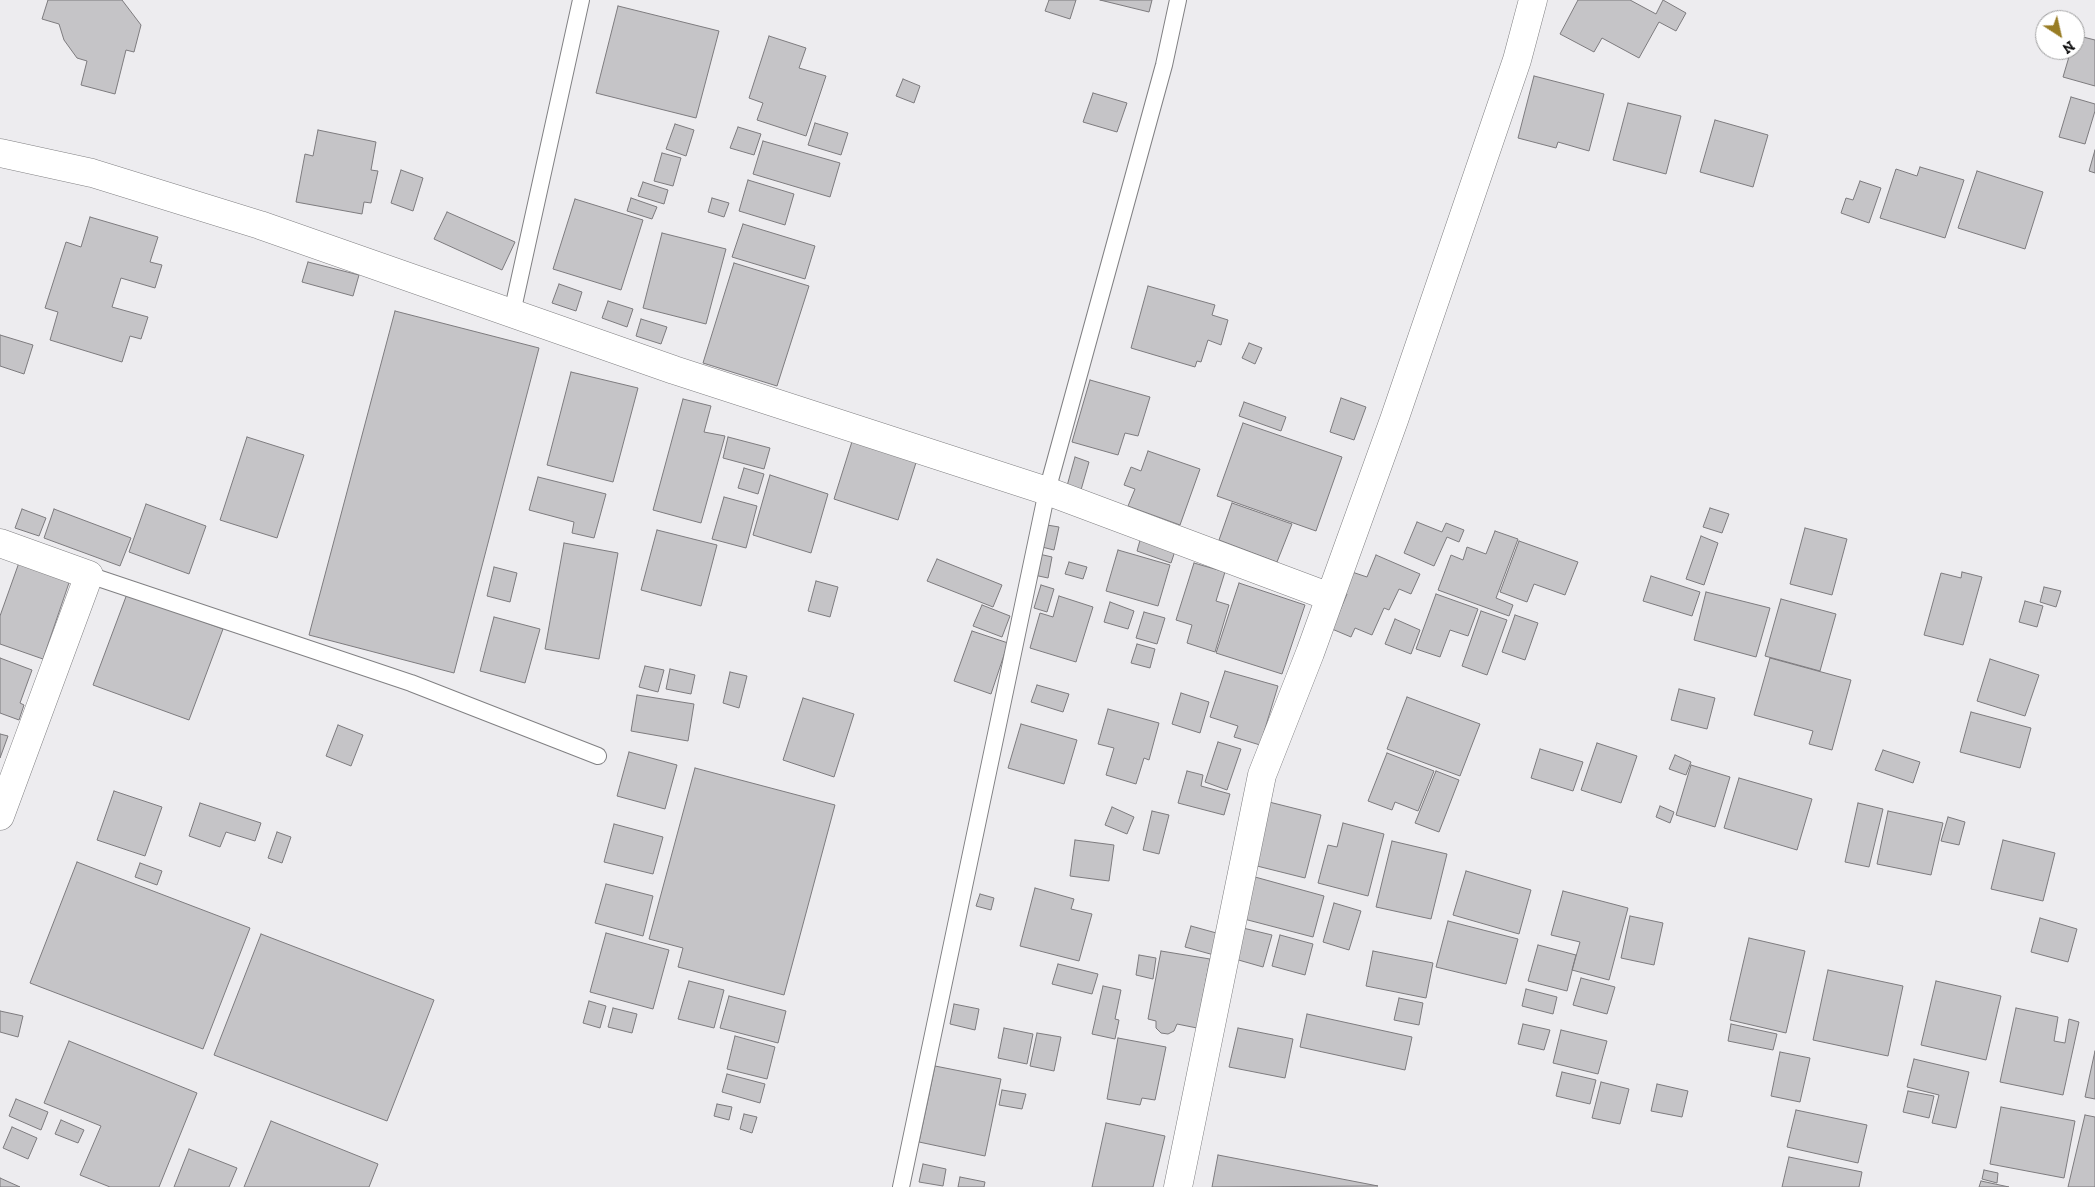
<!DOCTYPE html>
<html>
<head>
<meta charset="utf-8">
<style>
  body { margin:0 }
  #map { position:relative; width:2095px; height:1187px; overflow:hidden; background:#edecef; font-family:"Zilla Slab",serif }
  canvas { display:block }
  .north { position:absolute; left:2035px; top:10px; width:50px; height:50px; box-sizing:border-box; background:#fff; border:1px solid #9e9e9f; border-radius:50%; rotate:145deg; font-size:14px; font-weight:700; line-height:20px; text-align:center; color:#0d0d0e }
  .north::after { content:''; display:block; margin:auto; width:18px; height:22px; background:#987c24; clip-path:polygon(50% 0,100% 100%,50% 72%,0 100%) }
</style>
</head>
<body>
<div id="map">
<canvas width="2095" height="1187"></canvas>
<div class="north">N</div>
</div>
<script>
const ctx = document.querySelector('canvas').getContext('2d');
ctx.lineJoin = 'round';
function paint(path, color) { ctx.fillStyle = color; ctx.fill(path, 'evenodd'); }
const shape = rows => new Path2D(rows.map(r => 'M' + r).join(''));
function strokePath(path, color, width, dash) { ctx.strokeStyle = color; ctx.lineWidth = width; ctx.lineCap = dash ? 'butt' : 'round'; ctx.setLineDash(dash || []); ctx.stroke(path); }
const building = shape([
  [48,0,122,0,141,25,134,52,126,50,115,94,81,85,87,61,77,58,64,40,59,24,42,19,48,0],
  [1049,0,1076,0,1070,19,1045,11,1049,0],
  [1100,0,1152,0,1149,12,1100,0],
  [1578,0,1630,0,1656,14,1663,0,1686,13,1676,31,1659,22,1639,58,1602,38,1594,52,1560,34,1578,0],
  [618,6,719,31,696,118,596,93,618,6],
  [2075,35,2095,40,2095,86,2063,77,2071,50,2075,50,2075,35],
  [769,36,806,48,799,68,826,76,806,136,757,120,763,103,749,98,769,36],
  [1534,76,1604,94,1589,151,1558,142,1556,148,1518,138,1534,76],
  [903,79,920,86,914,103,896,96,903,79],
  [1093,93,1127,103,1117,132,1083,122,1093,93],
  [2071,97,2095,104,2095,111,2085,144,2059,137,2071,97],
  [1628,103,1681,116,1666,174,1613,160,1628,103],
  [1715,120,1768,135,1753,187,1700,172,1715,120],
  [815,123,848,133,841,155,808,145,815,123],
  [675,124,694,130,686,156,666,149,675,124],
  [738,127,761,134,754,155,730,148,738,127],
  [318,130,376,142,371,170,378,171,371,203,364,202,362,214,296,202,305,154,313,156,318,130],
  [763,141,840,163,830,197,753,174,763,141],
  [2095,150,2095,173,2089,171,2095,150],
  [662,153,681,158,673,186,654,181,662,153],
  [1920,167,1964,180,1945,238,1880,218,1896,169,1917,176,1920,167],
  [401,170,423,178,413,211,391,203,401,170],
  [1977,171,2043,192,2025,249,1958,228,1977,171],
  [748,180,794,194,785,225,739,211,748,180],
  [1860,181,1881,188,1869,223,1841,213,1846,198,1853,200,1860,181],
  [643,182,668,190,664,204,638,196,643,182],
  [631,198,657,207,652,219,627,211,631,198],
  [712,198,729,203,724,217,708,212,712,198],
  [575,199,643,220,621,290,553,269,575,199],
  [447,212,515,242,502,270,434,239,447,212],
  [90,217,158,237,150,262,162,265,155,288,121,278,112,307,148,317,141,339,130,336,122,362,50,340,58,312,45,308,66,242,81,247,90,217],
  [743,224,815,246,805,279,732,257,743,224],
  [662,233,726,249,706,324,643,308,662,233],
  [308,262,359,275,353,296,302,282,308,262],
  [734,263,809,286,777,386,703,363,734,263],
  [559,284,582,292,576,311,552,303,559,284],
  [1148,286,1215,305,1212,315,1228,320,1221,345,1208,340,1201,362,1197,361,1195,367,1131,348,1148,286],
  [608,301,633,309,627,327,602,318,608,301],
  [395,311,539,348,454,673,309,635,395,311],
  [641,319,667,327,661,344,636,336,641,319],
  [0,335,33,345,24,374,0,366,0,335],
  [1249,343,1262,348,1255,364,1242,358,1249,343],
  [571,372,638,388,613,482,547,465,571,372],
  [1090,380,1150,397,1138,436,1125,433,1118,455,1072,442,1090,380],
  [1341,398,1366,407,1354,440,1330,432,1341,398],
  [683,399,711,406,704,432,725,436,701,523,653,510,683,399],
  [1244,402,1286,417,1281,431,1239,416,1244,402],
  [1243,423,1342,457,1316,531,1217,496,1243,423],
  [855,432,919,453,898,520,834,499,855,432],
  [247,437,304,455,277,538,220,520,247,437],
  [728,437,770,448,764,469,723,458,728,437],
  [1148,451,1200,469,1180,525,1128,506,1135,489,1124,485,1131,467,1141,471,1148,451],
  [1075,457,1089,462,1081,490,1067,486,1075,457],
  [744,468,764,474,758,494,738,488,744,468],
  [770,475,828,494,811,553,753,535,770,475],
  [538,477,606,494,594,538,572,533,574,522,529,510,538,477],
  [724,497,757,506,746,548,712,539,724,497],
  [1232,503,1292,524,1277,562,1219,540,1232,503],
  [146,504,206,526,189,574,129,552,146,504],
  [1710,508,1729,514,1722,533,1703,527,1710,508],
  [22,509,46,518,39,536,15,528,22,509],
  [54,509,131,538,120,566,44,538,54,509],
  [1417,522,1442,532,1446,523,1464,530,1459,542,1447,537,1434,566,1404,553,1417,522],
  [1047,525,1059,527,1054,550,1042,547,1047,525],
  [1805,528,1847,539,1832,595,1790,584,1805,528],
  [657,530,717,545,701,606,641,590,657,530],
  [1495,531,1518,539,1496,598,1513,605,1509,616,1438,590,1451,555,1463,560,1467,547,1486,554,1495,531],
  [1701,536,1718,543,1704,585,1686,579,1701,536],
  [1141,537,1176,548,1171,563,1137,551,1141,537],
  [1519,541,1578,562,1565,595,1534,584,1527,602,1500,592,1519,541],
  [564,543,618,553,599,659,545,649,564,543],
  [1118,550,1170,565,1158,606,1106,591,1118,550],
  [1039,554,1052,557,1048,578,1034,575,1039,554],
  [1376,555,1420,574,1411,594,1399,589,1389,610,1384,608,1372,635,1355,628,1351,637,1332,629,1347,594,1341,591,1349,571,1367,577,1376,555],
  [21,557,72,574,43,659,0,644,0,616,21,557],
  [937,559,1002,585,993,607,927,581,937,559],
  [1069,562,1087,567,1083,579,1065,574,1069,562],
  [1194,563,1225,572,1216,601,1229,605,1215,652,1187,643,1192,625,1176,620,1194,563],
  [494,567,517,573,510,602,487,596,494,567],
  [1962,572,1982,577,1963,645,1924,635,1941,573,1961,578,1962,572],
  [1651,576,1700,592,1692,616,1643,601,1651,576],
  [816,581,838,587,830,617,808,611,816,581],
  [1239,583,1305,605,1282,674,1216,653,1239,583],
  [1041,585,1054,589,1047,612,1034,608,1041,585],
  [2044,587,2061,591,2056,607,2040,602,2044,587],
  [1706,592,1770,608,1756,657,1694,640,1706,592],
  [127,594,223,629,189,720,93,685,127,594],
  [1436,594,1478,609,1468,636,1450,630,1440,657,1416,649,1436,594],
  [1059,596,1093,607,1076,662,1030,648,1040,613,1053,617,1059,596],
  [1781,599,1836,614,1820,671,1765,656,1781,599],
  [2025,601,2043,606,2037,627,2019,622,2025,601],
  [1110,602,1134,611,1128,629,1104,622,1110,602],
  [982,605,1010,616,1002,637,973,626,982,605],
  [1481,611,1507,620,1487,675,1462,666,1481,611],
  [1144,612,1165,618,1157,644,1136,638,1144,612],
  [1515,615,1538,623,1525,660,1502,652,1515,615],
  [494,617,540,629,525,683,480,671,494,617],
  [1395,619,1420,630,1411,654,1385,644,1395,619],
  [972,631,1008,643,991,694,954,681,972,631],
  [1137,644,1155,649,1150,668,1131,663,1137,644],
  [0,658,32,670,20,703,24,705,19,720,0,713,0,658],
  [1770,658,1851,680,1832,750,1809,744,1813,731,1754,715,1770,658],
  [1990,659,2039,675,2025,716,1977,701,1990,659],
  [645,666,664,670,658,692,639,687,645,666],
  [670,669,695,675,691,694,666,689,670,669],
  [1225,671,1278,686,1260,745,1234,737,1238,726,1210,717,1225,671],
  [730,672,747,676,739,708,723,703,730,672],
  [1037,685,1069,694,1063,712,1031,702,1037,685],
  [1679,689,1715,698,1707,729,1671,720,1679,689],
  [1181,693,1209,702,1200,733,1172,724,1181,693],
  [637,695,694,704,688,741,631,731,637,695],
  [1407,697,1480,724,1460,776,1387,749,1407,697],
  [803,698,854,714,834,777,783,760,803,698],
  [1108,709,1159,723,1149,760,1144,758,1136,784,1106,775,1114,748,1098,744,1108,709],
  [1971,712,2031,728,2020,768,1960,752,1971,712],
  [1021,724,1077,740,1064,784,1008,768,1021,724],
  [338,725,363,735,351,766,326,756,338,725],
  [0,734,8,736,0,758,0,734],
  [1218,742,1241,749,1227,790,1205,782,1218,742],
  [1597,743,1637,756,1621,803,1581,790,1597,743],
  [1540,749,1583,762,1573,791,1531,778,1540,749],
  [1883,750,1920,762,1913,783,1875,770,1883,750],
  [629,752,677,765,665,809,617,796,629,752],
  [1387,753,1434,771,1418,811,1395,802,1392,810,1368,801,1387,753],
  [1675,755,1691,762,1686,775,1669,769,1675,755],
  [1691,765,1730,777,1715,827,1676,815,1691,765],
  [695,768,835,805,784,995,678,967,683,948,649,939,695,768],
  [1187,771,1203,775,1201,786,1230,794,1224,815,1178,803,1187,771],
  [1436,771,1459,780,1439,832,1415,823,1436,771],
  [1739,778,1812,799,1797,850,1724,828,1739,778],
  [114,791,162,807,145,856,97,840,114,791],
  [1265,801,1321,815,1305,878,1249,864,1265,801],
  [200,803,261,823,255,841,226,832,220,847,189,836,200,803],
  [1858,803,1883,809,1869,867,1845,862,1858,803],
  [1660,806,1674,812,1670,823,1656,817,1660,806],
  [1112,807,1134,817,1127,834,1105,825,1112,807],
  [1152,811,1169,815,1159,854,1143,850,1152,811],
  [1888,811,1943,823,1931,875,1877,864,1888,811],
  [1948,817,1965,822,1959,845,1941,841,1948,817],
  [1343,823,1384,834,1368,896,1318,883,1328,845,1337,847,1343,823],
  [614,824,663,837,653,874,604,862,614,824],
  [277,832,291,837,282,863,268,858,277,832],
  [1075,840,1114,845,1109,881,1070,876,1075,840],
  [2003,840,2055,853,2043,901,1991,889,2003,840],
  [1392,841,1447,854,1431,919,1376,907,1392,841],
  [77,862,250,928,203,1049,30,983,77,862],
  [140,863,162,871,157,885,135,877,140,863],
  [1466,871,1531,890,1519,934,1453,915,1466,871],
  [1255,877,1324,896,1313,937,1244,919,1255,877],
  [606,884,653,896,643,936,595,923,606,884],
  [1035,888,1074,899,1071,909,1092,914,1079,961,1020,946,1035,888],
  [1563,891,1628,908,1609,980,1572,970,1580,942,1551,935,1563,891],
  [980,894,994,898,991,910,976,906,980,894],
  [1334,903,1361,911,1349,950,1323,942,1334,903],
  [1630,916,1663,923,1654,965,1621,958,1630,916],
  [2040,918,2077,929,2068,962,2031,952,2040,918],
  [1448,921,1518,939,1506,984,1436,967,1448,921],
  [1191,926,1220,934,1214,955,1185,947,1191,926],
  [1243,928,1272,935,1263,967,1235,959,1243,928],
  [606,933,669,950,653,1009,590,992,606,933],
  [261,934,434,1000,387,1121,214,1055,261,934],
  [1280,935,1313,944,1305,975,1272,966,1280,935],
  [1749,938,1805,951,1786,1033,1730,1020,1749,938],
  [1538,945,1576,955,1567,991,1528,981,1538,945],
  [1161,951,1210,959,1197,1028,1177,1024,1174,1031,1168,1034,1161,1033,1156,1028,1156,1021,1148,1019,1161,951],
  [1373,951,1433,963,1426,998,1366,986,1373,951],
  [1139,955,1156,958,1153,979,1136,975,1139,955],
  [1058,964,1098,974,1092,994,1052,984,1058,964],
  [1828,970,1903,986,1888,1056,1813,1040,1828,970],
  [1581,978,1615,987,1607,1014,1573,1005,1581,978],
  [689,981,724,990,714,1028,678,1019,689,981],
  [1936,981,2001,996,1986,1060,1921,1045,1936,981],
  [1103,986,1121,990,1115,1019,1119,1020,1115,1039,1092,1034,1103,986],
  [1526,989,1557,997,1553,1014,1522,1006,1526,989],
  [729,996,786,1011,778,1043,720,1028,729,996],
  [1399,998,1423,1003,1419,1025,1394,1020,1399,998],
  [589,1001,606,1006,600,1028,583,1023,589,1001],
  [954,1004,979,1009,975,1030,950,1024,954,1004],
  [613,1008,637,1014,632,1033,608,1027,613,1008],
  [2016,1008,2058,1017,2054,1041,2065,1043,2069,1019,2079,1022,2063,1095,2000,1082,2016,1008],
  [0,1011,23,1016,18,1037,0,1032,0,1011],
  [1307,1014,1412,1037,1405,1070,1300,1047,1307,1014],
  [1523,1024,1550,1030,1544,1050,1518,1044,1523,1024],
  [1731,1024,1777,1034,1773,1050,1728,1041,1731,1024],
  [1004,1028,1033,1034,1027,1064,998,1058,1004,1028],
  [1238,1028,1293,1039,1285,1078,1229,1067,1238,1028],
  [1561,1030,1607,1041,1598,1074,1553,1063,1561,1030],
  [1037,1033,1061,1037,1054,1071,1030,1066,1037,1033],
  [735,1036,775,1047,767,1079,727,1069,735,1036],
  [1118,1038,1166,1047,1155,1100,1142,1098,1140,1105,1107,1099,1118,1038],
  [69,1041,197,1093,159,1187,110,1187,80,1175,101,1126,44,1103,69,1041],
  [2095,1051,2095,1099,2085,1097,2095,1051],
  [1780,1052,1810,1058,1800,1102,1771,1096,1780,1052],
  [1914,1059,1969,1072,1956,1128,1932,1123,1939,1095,1907,1087,1914,1059],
  [935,1066,1001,1079,985,1156,919,1142,935,1066],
  [1562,1072,1596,1080,1590,1104,1556,1096,1562,1072],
  [727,1074,765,1084,760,1103,722,1092,727,1074],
  [1601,1082,1629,1089,1620,1124,1592,1118,1601,1082],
  [1657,1084,1688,1091,1682,1117,1651,1111,1657,1084],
  [1002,1090,1026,1094,1022,1109,999,1105,1002,1090],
  [1908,1091,1934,1096,1929,1118,1903,1112,1908,1091],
  [16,1099,48,1112,41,1130,9,1116,16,1099],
  [717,1104,732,1107,729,1120,714,1116,717,1104],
  [2001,1107,2075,1121,2064,1178,1990,1164,2001,1107],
  [1796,1110,1867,1125,1858,1163,1787,1147,1796,1110],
  [744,1114,757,1117,752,1133,740,1129,744,1114],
  [2085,1115,2095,1117,2095,1187,2068,1187,2085,1115],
  [61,1120,84,1130,78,1143,55,1134,61,1120],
  [271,1121,378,1164,369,1187,244,1187,271,1121],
  [1106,1123,1165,1136,1153,1187,1092,1187,1106,1123],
  [12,1127,37,1138,28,1159,3,1148,12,1127],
  [189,1149,237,1168,229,1187,174,1187,189,1149],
  [1218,1155,1378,1186,1212,1187,1218,1155],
  [1789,1157,1862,1172,1859,1187,1782,1187,1789,1157],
  [923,1164,946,1169,943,1186,919,1182,923,1164],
  [1984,1170,1998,1173,1997,1183,1982,1179,1984,1170],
  [960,1177,985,1182,984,1187,958,1187,960,1177],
  [0,1178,20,1187,0,1187,0,1178],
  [1981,1181,2009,1187,1979,1187,1981,1181]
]);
paint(building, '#c5c4c7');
strokePath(building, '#7d7b7e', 1);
const lane = shape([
  [512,313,581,0],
  [89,575,411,683,598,756],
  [901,1187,1047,491,1164,65,1178,0]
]);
const street = shape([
  [0,153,92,173,260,225,674,370,1047,491,1330,597],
  [0,543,89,575,0,816],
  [1178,1187,1262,775,1310,653,1394,420,1517,60,1533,0]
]);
strokePath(lane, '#818083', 18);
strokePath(street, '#818083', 29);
strokePath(lane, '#fff', 16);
strokePath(street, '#fff', 28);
</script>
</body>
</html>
